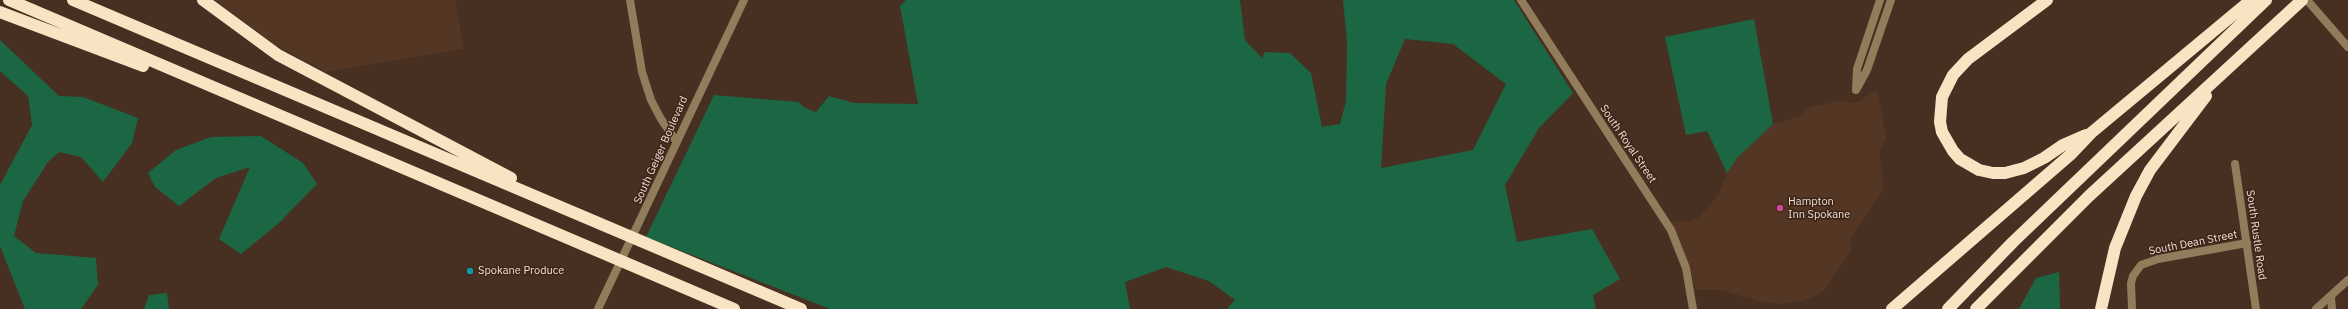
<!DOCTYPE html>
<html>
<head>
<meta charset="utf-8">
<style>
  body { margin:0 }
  canvas { display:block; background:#472f21 }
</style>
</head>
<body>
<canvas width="2348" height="309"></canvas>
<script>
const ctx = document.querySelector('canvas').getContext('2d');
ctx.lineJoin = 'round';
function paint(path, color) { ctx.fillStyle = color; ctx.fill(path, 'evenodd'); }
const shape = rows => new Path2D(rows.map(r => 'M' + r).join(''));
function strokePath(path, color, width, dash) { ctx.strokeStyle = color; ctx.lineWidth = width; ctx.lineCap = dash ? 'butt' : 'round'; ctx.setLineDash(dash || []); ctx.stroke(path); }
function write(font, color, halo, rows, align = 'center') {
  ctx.font = font + ' "IBM Plex Sans",sans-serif'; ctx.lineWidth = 3; ctx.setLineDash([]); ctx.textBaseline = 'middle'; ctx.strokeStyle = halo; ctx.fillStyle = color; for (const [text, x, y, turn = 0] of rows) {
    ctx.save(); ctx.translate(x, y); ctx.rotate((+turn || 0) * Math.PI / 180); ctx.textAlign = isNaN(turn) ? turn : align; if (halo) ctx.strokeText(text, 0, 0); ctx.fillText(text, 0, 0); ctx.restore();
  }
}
paint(shape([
  [215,0,455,0,464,49,326,72,272,43],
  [1878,91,1886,138,1879,151,1884,188,1850,240,1851,251,1824,290,1815,297,1801,301,1783,304,1762,302,1722,290,1696,290,1688,263,1667,222,1690,221,1699,217,1719,194,1727,173,1738,157,1773,124,1799,117,1810,107,1844,100,1849,103,1860,102,1869,93]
]), '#543624');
paint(shape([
  [906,0,1240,0,1245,40,1262,58,1265,52,1290,53,1311,73,1322,127,1340,124,1346,101,1347,42,1343,0,1514,0,1573,93,1539,128,1505,185,1517,242,1592,229,1620,279,1593,295,1596,309,1227,309,1235,300,1209,281,1166,267,1125,282,1130,309,830,309,646,237,714,95,798,102,805,108,816,112,829,96,854,103,918,104,900,6],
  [1405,39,1453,44,1506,84,1473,150,1381,168,1386,84],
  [1754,19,1773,124,1738,157,1727,173,1707,131,1686,135,1665,37],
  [0,40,59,96,83,97,138,118,132,143,103,182,81,157,59,152,48,162,23,201,14,236,36,253,96,258,98,285,81,309,25,309,0,246,0,185,32,125,28,96,0,71],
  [261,136,303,163,317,184,279,223,241,254,219,239,250,167,216,178,179,206,155,187,148,173,176,150,211,137],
  [2059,272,2060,309,2019,309,2036,278],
  [167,293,169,309,144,309,149,295]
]), '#1b6744');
strokePath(shape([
  [630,0,642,72,651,100,661,119,676,141],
  [1521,0,1671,230,1686,268,1693,309],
  [1880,0,1857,69,1856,90,1867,70,1891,0],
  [2235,164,2256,309],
  [2331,297,2332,309],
  [2132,309,2131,283,2133,276,2141,265,2158,259,2247,243]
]), '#917c5b', 8);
strokePath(shape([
  [2307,0,2348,47],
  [598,309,744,0],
  [2316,309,2348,280]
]), '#917c5b', 8);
strokePath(shape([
  [9,0,734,309],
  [73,0,801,309],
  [203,0,278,55,511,178],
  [2047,0,1968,59,1953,75,1942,97,1940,122,1942,132,1953,151,1960,159,1979,170,1993,173,2005,173,2024,168,2044,158,2063,145,2086,135],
  [0,12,143,66],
  [1892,309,2070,155,2091,133,2251,0],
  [1948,309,2013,242,2266,0],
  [1976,309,2089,196,2302,0],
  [2101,309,2115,248,2136,196,2150,170,2206,96]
]), '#f8e4c3', 12);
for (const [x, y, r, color] of [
  [1780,208,4,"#d1479c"],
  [470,271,4,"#0f9aa8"]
]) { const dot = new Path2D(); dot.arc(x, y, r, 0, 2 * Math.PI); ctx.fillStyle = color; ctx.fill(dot); strokePath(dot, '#3c2517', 1.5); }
write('11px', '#eeded5', '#3c2517', [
  ["South Royal Street",1628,144,56],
  ["South Geiger Boulevard",661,150,-66],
  ["South Rustle Road",2256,235,82],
  ["South Dean Street",2193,243,-11]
]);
write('11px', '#eeded5', '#3c2517', [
  ["Hampton",1788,202],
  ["Inn Spokane",1788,215],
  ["Spokane Produce",478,271]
], 'left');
</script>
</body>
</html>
